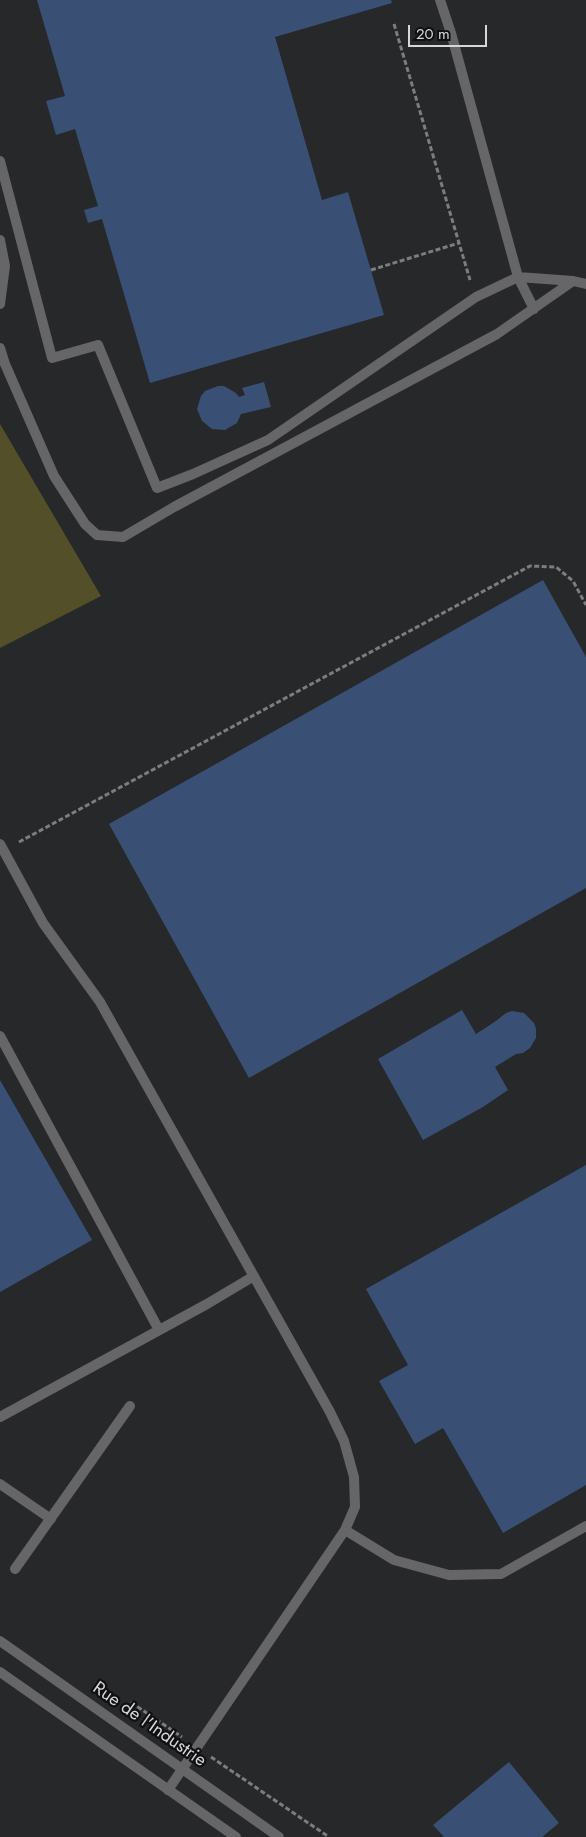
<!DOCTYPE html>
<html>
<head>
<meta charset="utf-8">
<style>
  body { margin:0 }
  #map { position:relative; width:586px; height:1837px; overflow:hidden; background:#26282a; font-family:Jost,sans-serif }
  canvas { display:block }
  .scale { position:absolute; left:408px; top:25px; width:79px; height:22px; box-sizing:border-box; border:2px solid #d6d7d9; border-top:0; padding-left:6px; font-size:15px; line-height:18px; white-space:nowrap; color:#d6d7d9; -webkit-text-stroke:4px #101011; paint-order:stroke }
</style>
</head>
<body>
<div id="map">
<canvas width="586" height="1837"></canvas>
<div class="scale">20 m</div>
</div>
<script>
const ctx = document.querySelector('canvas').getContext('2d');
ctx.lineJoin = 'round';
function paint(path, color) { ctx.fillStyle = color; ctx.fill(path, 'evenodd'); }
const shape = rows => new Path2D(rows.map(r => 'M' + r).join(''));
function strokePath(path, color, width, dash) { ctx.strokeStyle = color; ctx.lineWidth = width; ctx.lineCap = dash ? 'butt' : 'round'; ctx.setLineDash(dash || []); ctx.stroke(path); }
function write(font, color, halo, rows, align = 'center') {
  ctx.font = font + ' Jost,sans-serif'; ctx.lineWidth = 4.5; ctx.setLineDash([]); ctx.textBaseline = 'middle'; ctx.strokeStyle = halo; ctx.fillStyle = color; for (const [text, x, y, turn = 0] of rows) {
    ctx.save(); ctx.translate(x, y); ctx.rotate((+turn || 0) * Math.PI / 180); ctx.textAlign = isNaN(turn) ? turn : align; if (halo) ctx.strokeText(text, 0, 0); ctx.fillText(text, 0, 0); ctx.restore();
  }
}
paint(shape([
  [0,424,101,596,0,648]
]), '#535029');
paint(shape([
  [37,0,391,0,392,3,275,37,322,200,348,192,384,315,150,383,102,219,88,223,84,210,98,206,75,129,56,135,46,101,65,96],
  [264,382,271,407,241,414,237,423,225,430,212,429,202,421,197,409,201,396,205,391,218,386,224,386,236,393,239,397,245,395,242,388],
  [543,580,586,657,586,888,249,1078,109,824],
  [462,1010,476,1034,496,1021,506,1013,512,1011,524,1013,534,1023,536,1029,536,1038,530,1048,523,1053,516,1054,495,1067,508,1090,483,1107,423,1140,378,1059],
  [0,1080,92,1240,0,1292],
  [586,1165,586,1485,503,1533,443,1428,415,1444,379,1381,408,1365,366,1289],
  [509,1762,559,1823,542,1837,444,1837,433,1825]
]), '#395074');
strokePath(shape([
  [394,24,470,280],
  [371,270,459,243],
  [19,842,530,566,556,567,573,581,586,605],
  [124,1706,132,1703,182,1737],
  [211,1757,329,1837]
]), '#7b7d7f', 3, [5, 2.5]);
strokePath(shape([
  [440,0,451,33,518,277,534,309],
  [0,161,52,358,98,345,157,488,193,474,268,440,476,297,518,277,573,281,586,284],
  [0,240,5,266,0,304],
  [0,348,5,364,54,476,85,524,97,535,123,537,174,507,497,334,573,281],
  [0,844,43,923,100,1002,330,1412,344,1441,354,1477,355,1507,345,1530,168,1790],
  [0,1036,159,1330],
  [0,1417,207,1304,254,1276],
  [0,1484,51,1519],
  [345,1530,394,1560,449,1575,501,1574,586,1526],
  [15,1569,130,1406]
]), '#666668', 10);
strokePath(shape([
  [0,1641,279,1837],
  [0,1672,236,1837]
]), '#666668', 10);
write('18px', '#d6d7d9', '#101011', [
  ["Rue de l'Industrie",149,1725,35]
]);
</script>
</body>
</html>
